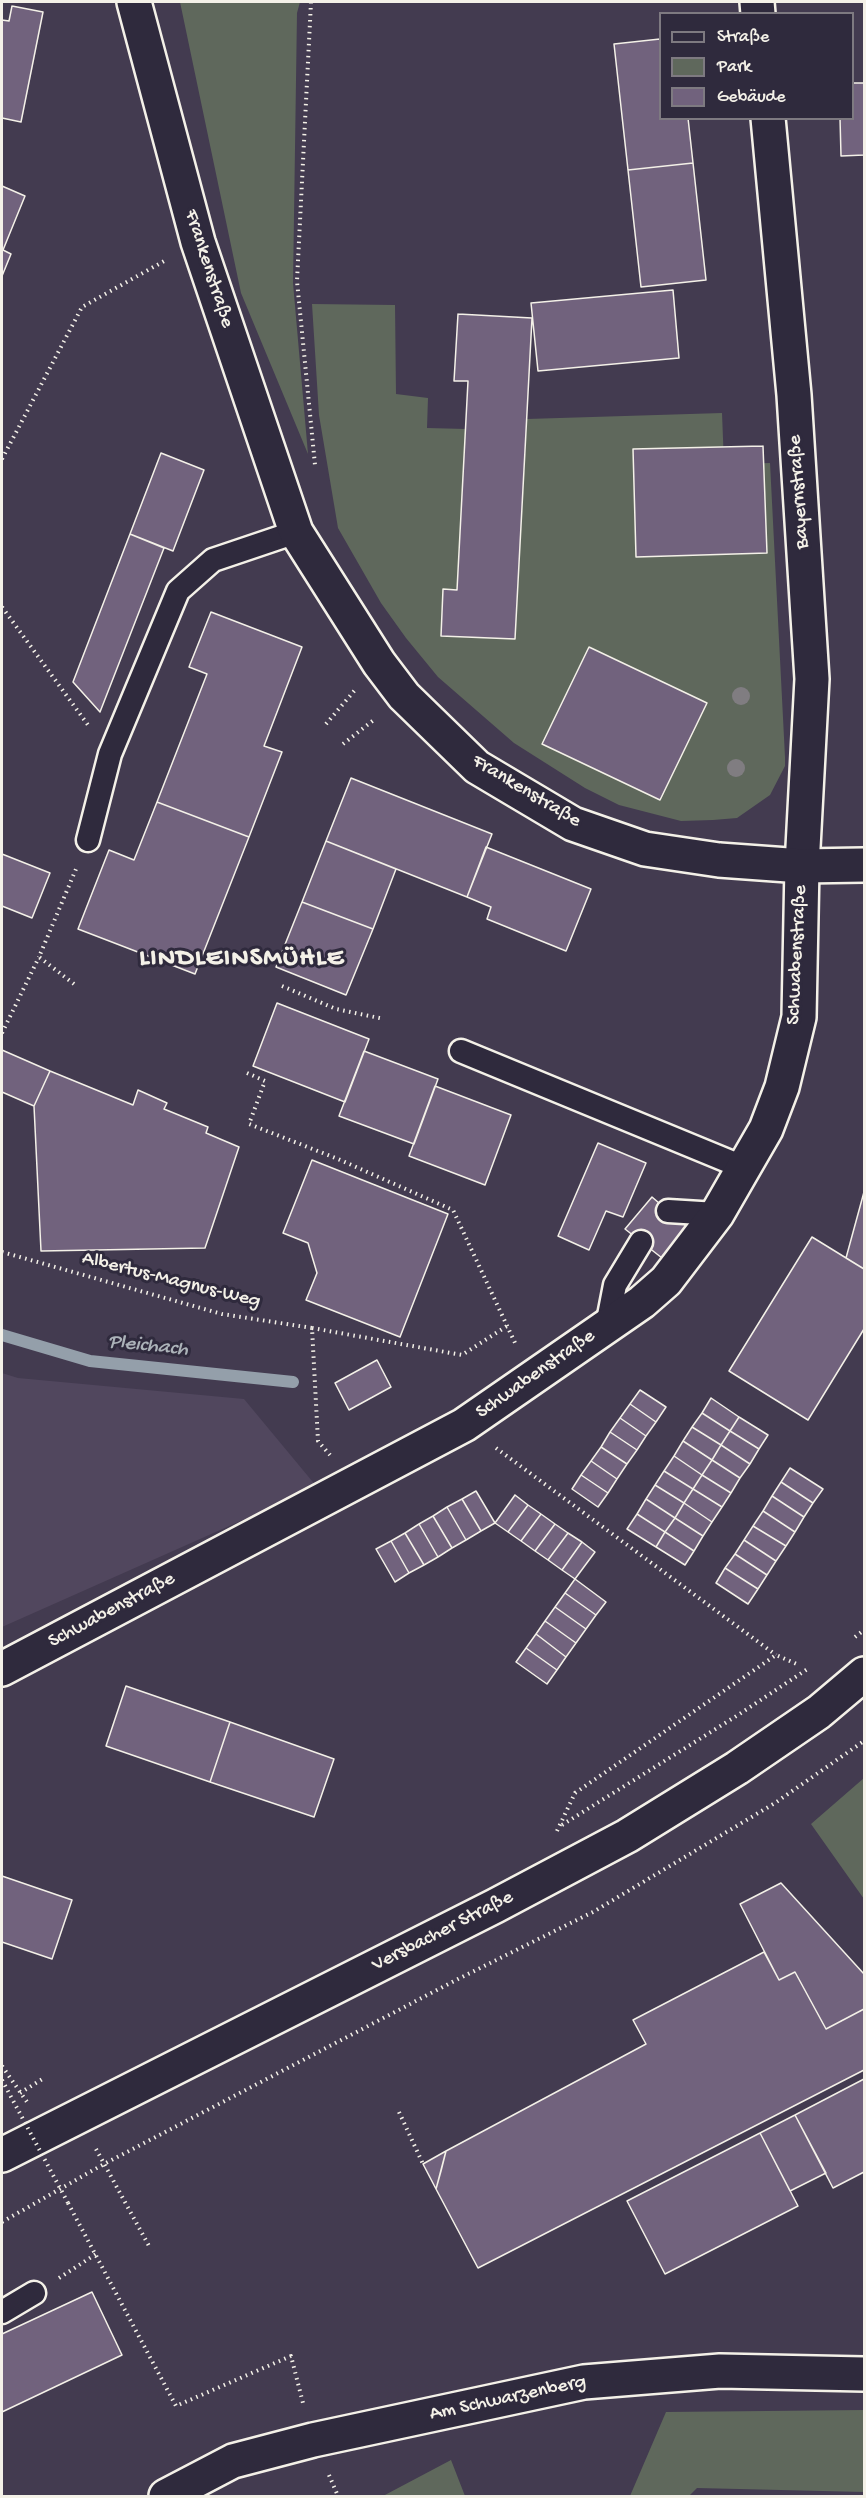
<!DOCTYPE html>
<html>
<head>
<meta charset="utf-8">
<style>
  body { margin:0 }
  #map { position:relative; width:866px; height:2498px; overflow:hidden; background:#433b50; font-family:"Gochi Hand",sans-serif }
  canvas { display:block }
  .frame { position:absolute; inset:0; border:3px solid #f4f1e8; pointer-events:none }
  .legend { position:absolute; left:659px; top:12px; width:195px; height:108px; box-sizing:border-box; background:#2f2a3d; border:2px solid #7e7a81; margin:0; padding:8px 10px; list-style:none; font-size:18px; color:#f4f1e8 }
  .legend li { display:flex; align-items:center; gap:12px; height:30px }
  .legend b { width:30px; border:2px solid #7e7a81 }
</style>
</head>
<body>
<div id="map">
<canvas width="866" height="2498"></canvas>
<div class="frame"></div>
<ul class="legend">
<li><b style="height:8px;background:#2f2a3d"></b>Straße</li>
<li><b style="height:16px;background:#5f685c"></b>Park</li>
<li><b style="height:16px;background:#71627d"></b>Gebäude</li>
</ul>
</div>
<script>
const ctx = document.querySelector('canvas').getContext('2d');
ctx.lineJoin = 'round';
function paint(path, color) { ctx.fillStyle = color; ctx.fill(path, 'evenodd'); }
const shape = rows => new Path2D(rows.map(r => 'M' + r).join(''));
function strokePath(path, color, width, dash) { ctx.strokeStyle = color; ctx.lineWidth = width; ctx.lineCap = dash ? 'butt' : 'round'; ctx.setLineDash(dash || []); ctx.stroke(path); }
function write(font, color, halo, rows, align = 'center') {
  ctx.font = font + ' "Gochi Hand",sans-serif'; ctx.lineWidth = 6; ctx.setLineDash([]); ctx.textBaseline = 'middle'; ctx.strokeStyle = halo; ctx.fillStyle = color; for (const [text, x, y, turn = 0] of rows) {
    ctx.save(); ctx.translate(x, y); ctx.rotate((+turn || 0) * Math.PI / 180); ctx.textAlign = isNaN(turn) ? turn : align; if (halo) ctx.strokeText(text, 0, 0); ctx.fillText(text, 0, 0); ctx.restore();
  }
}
paint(shape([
  [2,1373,18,1378,244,1399,317,1487,2,1627]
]), '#51475e');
paint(shape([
  [180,2,300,2,297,13,293,283,308,454,241,293],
  [312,304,395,305,396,394,428,398,427,428,466,429,457,590,443,589,441,636,515,639,527,419,722,413,724,464,770,463,785,757,785,766,770,795,737,818,713,820,681,821,619,805,585,788,514,743,438,677,406,638,381,603,338,528,319,415],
  [864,1778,864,1899,811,1824],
  [864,2410,864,2492,697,2488,689,2496,630,2496,666,2412],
  [451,2460,465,2496,383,2496]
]), '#5f685c');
strokePath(shape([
  [2,1335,90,1361,293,1382]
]), '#949faa', 12);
const building = shape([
  [12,6,43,12,21,122,2,118,2,20,9,21,12,6],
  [660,39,660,118,688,118,693,163,628,170,614,44,660,39],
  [852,83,864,83,864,155,841,156,840,118,852,118,852,83],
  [693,163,706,280,641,287,628,170,693,163],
  [2,186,25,196,3,250,11,254,2,276,2,186],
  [673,290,679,358,538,371,531,303,673,290],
  [458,314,532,318,515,639,441,636,443,589,457,590,468,381,454,381,458,314],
  [763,446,767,553,636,557,633,449,763,446],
  [161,453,204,470,173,551,130,534,161,453],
  [130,534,164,548,100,712,73,682,130,534],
  [211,612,302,647,264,746,282,752,249,837,157,802,207,674,189,667,211,612],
  [589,647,707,703,660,800,542,744,589,647],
  [351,778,492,834,467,897,326,841,351,778],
  [157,802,249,837,195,974,78,929,109,850,134,860,157,802],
  [326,841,396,869,373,929,302,902,326,841],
  [486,847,591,889,566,951,487,919,491,907,467,897,486,847],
  [2,854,50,873,32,918,2,906,2,854],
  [302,902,373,929,346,995,276,967,302,902],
  [277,1003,369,1039,345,1102,253,1066,277,1003],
  [2,1050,50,1071,34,1106,2,1092,2,1050],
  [364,1051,438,1079,414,1144,339,1116,364,1051],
  [50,1071,133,1105,138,1090,167,1103,164,1109,208,1127,206,1133,239,1147,205,1248,41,1251,34,1106,50,1071],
  [435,1086,511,1115,485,1185,409,1156,435,1086],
  [598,1143,646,1163,623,1217,606,1211,589,1250,558,1236,598,1143],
  [312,1160,448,1214,400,1337,306,1300,317,1273,308,1243,283,1233,312,1160],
  [864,1192,864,1269,846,1258,864,1192],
  [652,1197,687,1227,662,1258,625,1229,652,1197],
  [812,1237,864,1269,864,1329,808,1420,729,1371,812,1237],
  [377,1360,391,1387,349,1410,335,1383,377,1360],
  [640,1390,666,1407,656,1422,630,1404,640,1390],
  [711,1398,739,1417,730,1431,702,1413,711,1398],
  [630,1404,656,1422,646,1436,620,1418,630,1404],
  [702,1413,730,1431,721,1445,692,1427,702,1413],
  [739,1417,768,1435,759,1449,730,1431,739,1417],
  [620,1418,646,1436,637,1450,610,1432,620,1418],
  [692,1427,721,1445,712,1460,683,1441,692,1427],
  [730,1431,759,1449,750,1464,721,1445,730,1431],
  [610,1432,637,1450,627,1464,601,1447,610,1432],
  [683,1441,712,1460,702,1475,674,1456,683,1441],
  [721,1445,750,1464,740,1478,712,1460,721,1445],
  [601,1447,627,1464,617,1479,591,1461,601,1447],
  [674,1456,702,1475,693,1489,664,1471,674,1456],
  [712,1460,740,1478,731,1493,702,1475,712,1460],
  [591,1461,617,1479,608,1493,581,1475,591,1461],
  [790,1468,823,1489,813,1503,781,1482,790,1468],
  [664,1471,693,1489,684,1503,655,1485,664,1471],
  [581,1475,608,1493,598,1507,572,1489,581,1475],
  [702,1475,731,1493,722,1507,693,1489,702,1475],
  [781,1482,813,1503,804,1517,772,1496,781,1482],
  [655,1485,684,1503,675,1518,646,1499,655,1485],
  [693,1489,722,1507,712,1522,684,1503,693,1489],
  [476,1491,495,1523,481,1531,462,1499,476,1491],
  [515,1495,528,1505,508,1532,495,1523,515,1495],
  [772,1496,804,1517,795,1532,763,1511,772,1496],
  [462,1499,481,1531,466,1540,447,1507,462,1499],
  [646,1499,675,1518,665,1532,637,1514,646,1499],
  [684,1503,712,1522,703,1536,675,1518,684,1503],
  [528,1505,541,1514,521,1541,508,1532,528,1505],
  [447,1507,466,1540,452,1548,433,1516,447,1507],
  [763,1511,795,1532,786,1546,753,1526,763,1511],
  [541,1514,555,1524,535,1551,521,1541,541,1514],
  [637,1514,665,1532,656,1547,627,1529,637,1514],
  [433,1516,452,1548,438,1557,419,1524,433,1516],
  [675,1518,703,1536,694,1551,665,1532,675,1518],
  [419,1524,438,1557,424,1565,405,1533,419,1524],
  [555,1524,568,1533,548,1560,535,1551,555,1524],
  [753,1526,786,1546,776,1561,744,1540,753,1526],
  [665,1532,694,1551,685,1565,656,1547,665,1532],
  [405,1533,424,1565,409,1573,391,1541,405,1533],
  [568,1533,582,1542,562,1570,548,1560,568,1533],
  [744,1540,776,1561,767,1575,735,1554,744,1540],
  [391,1541,409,1573,395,1582,376,1549,391,1541],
  [582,1542,595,1552,575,1579,562,1570,582,1542],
  [735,1554,767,1575,758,1589,725,1568,735,1554],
  [725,1568,758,1589,748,1604,716,1583,725,1568],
  [575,1579,606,1602,596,1615,565,1593,575,1579],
  [565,1593,596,1615,586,1629,555,1607,565,1593],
  [555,1607,586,1629,576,1643,545,1621,555,1607],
  [545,1621,576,1643,566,1657,536,1634,545,1621],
  [536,1634,566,1657,557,1670,526,1648,536,1634],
  [526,1648,557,1670,547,1684,516,1662,526,1648],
  [126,1686,230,1722,210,1782,106,1746,126,1686],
  [230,1722,334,1759,314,1817,210,1782,230,1722],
  [2,1876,72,1900,52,1959,2,1942,2,1876],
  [781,1883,864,1974,864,2009,826,2029,795,1972,779,1980,740,1904,781,1883],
  [764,1952,779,1980,795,1972,826,2029,864,2009,864,2070,478,2268,436,2189,446,2151,646,2044,633,2020,764,1952],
  [864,2079,864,2172,833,2188,795,2115,864,2079],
  [795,2115,826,2173,790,2191,760,2133,795,2115],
  [760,2133,798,2206,665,2274,627,2201,760,2133],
  [446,2151,441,2171,436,2189,423,2164,446,2151],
  [92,2292,122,2355,2,2412,2,2334,92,2292]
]);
paint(building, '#71627d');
strokePath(building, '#f4f1e8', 1.5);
const lane = shape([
  [88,840,110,754,178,591,213,560,296,532],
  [461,1051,745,1168],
  [668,1211,717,1214],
  [607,1326,615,1285,641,1242],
  [2,2312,34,2293]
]);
const street = shape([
  [757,2,758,14],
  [2,1669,464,1425,642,1302,666,1281,717,1214,766,1129,782,1087,799,1017,802,866,812,679,794,395,768,118],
  [166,2496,233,2461,313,2440,584,2382,720,2371,864,2374]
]);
const secondary = shape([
  [134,2,198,242,296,532,379,663,404,696,477,767,573,824,645,849,719,860,802,866,864,865],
  [2,2155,495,1906,627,1836,737,1768,819,1712,864,1674]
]);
strokePath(lane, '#f4f1e8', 27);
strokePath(street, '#f4f1e8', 38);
strokePath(secondary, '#f4f1e8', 38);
strokePath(shape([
  [311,2,297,281,315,465],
  [2,459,82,307,166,260],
  [2,607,88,725],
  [326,724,355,690],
  [343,744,375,719],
  [74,984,39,957,76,869],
  [282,986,336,1009,384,1019],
  [2,1033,39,957],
  [247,1073,265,1081,249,1124,338,1159,453,1210,516,1345],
  [2,1252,222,1314,312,1328,318,1441,330,1455],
  [312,1328,462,1355,507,1326],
  [496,1448,776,1655],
  [855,1637,864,1630],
  [562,1825,738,1715,809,1668],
  [557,1831,575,1793,776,1655,799,1665],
  [2,2066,27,2102],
  [20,2093,44,2078],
  [399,2112,423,2164],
  [96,2149,149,2246],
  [68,2203,176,2406,291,2356,303,2403],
  [2,2222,104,2164,458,1979,593,1912,775,1803,864,1741],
  [59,2278,96,2254],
  [329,2475,338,2496]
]), '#f4f1e8', 4, [1.5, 4.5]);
strokePath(lane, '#2f2a3d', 22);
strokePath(street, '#2f2a3d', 33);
strokePath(secondary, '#2f2a3d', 33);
strokePath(shape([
  [2,2080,68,2203]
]), '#f4f1e8', 4, [1.5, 4.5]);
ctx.fillStyle = '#807d81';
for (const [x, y] of [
  [741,696],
  [736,768]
]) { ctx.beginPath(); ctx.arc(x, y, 9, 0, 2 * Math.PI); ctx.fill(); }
write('20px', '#f4f1e8', '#2f2a3d', [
  ["Frankenstraße",208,269,72],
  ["Bayernstraße",800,492,-94],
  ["Frankenstraße",526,792,31],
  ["Schwabenstraße",798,955,-87],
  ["Albertus-Magnus-Weg",171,1281,14],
  ["Schwabenstraße",536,1375,-35],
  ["Schwabenstraße",112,1611,-28],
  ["Versbacher Straße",443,1932,-27],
  ["Am Schwarzenberg",508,2399,-12]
]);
write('italic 21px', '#acb3b9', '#2f2a3d', [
  ["Pleichach",148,1347,6]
]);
ctx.letterSpacing = '1.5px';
write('bold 26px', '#f4f1e8', '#2f2a3d', [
  ["LINDLEINSMÜHLE",242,960]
]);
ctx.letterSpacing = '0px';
</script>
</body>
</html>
